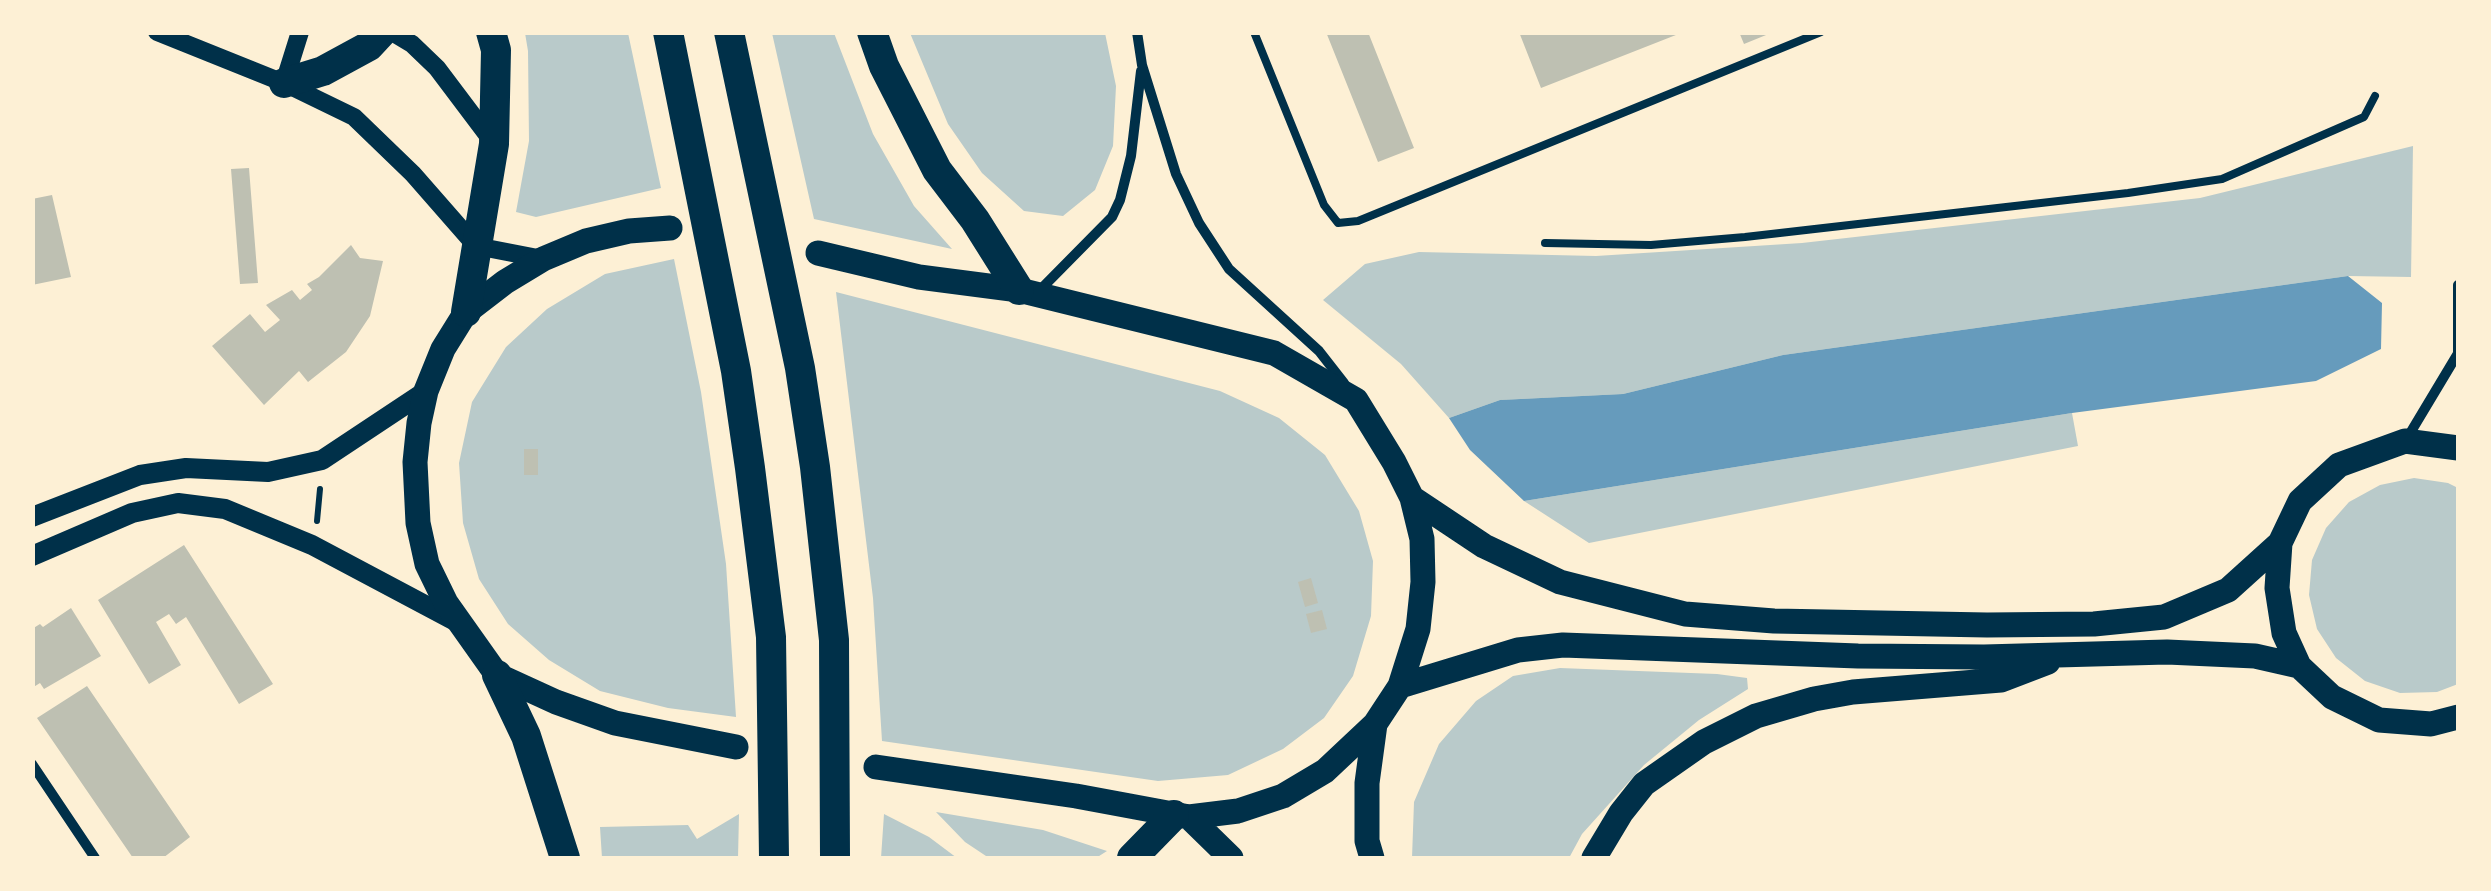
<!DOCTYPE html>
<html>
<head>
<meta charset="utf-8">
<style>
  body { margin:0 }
  #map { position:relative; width:2491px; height:891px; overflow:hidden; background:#fdf0d5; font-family:Helvetica,sans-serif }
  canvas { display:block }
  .frame { position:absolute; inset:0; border:35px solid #fdf0d5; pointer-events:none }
</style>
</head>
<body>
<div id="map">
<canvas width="2491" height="891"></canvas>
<div class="frame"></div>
</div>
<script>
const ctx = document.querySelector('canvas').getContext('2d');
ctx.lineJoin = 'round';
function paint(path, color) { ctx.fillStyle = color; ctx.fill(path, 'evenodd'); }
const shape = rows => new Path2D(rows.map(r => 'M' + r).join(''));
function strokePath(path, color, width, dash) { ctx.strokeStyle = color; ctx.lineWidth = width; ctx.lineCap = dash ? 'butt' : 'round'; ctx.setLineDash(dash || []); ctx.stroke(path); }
paint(shape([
  [525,33,628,33,661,188,536,217,516,212,529,141,528,51],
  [772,33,834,33,873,134,914,206,952,249,814,219],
  [910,33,1105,33,1116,86,1113,146,1095,190,1063,216,1024,211,982,173,948,124],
  [2413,146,2411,277,2348,276,1783,355,1623,394,1500,400,1449,418,1401,364,1323,300,1365,264,1419,252,1596,256,1802,243,2200,198],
  [674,259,701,392,726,564,736,717,668,708,600,691,549,660,508,624,479,579,463,523,459,463,472,402,506,347,547,309,605,274],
  [836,292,1220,391,1279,418,1325,455,1359,511,1373,561,1371,616,1353,676,1324,718,1283,749,1228,775,1158,781,882,741,873,598],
  [2072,413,2078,446,1589,543,1524,501],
  [2414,478,2448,483,2458,488,2458,684,2437,692,2400,693,2365,681,2336,658,2317,629,2309,595,2312,560,2326,528,2349,502,2380,485],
  [1560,668,1717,674,1747,678,1748,689,1699,720,1644,765,1582,834,1569,858,1412,858,1414,802,1439,744,1476,701,1513,676],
  [936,812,1043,830,1107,851,1096,858,989,858,965,842],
  [739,814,738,858,602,858,600,827,688,825,697,839],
  [884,814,929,837,957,858,881,858]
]), '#b9caca');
paint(shape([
  [2348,276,2382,303,2381,349,2316,381,2072,413,1524,501,1470,450,1449,418,1500,400,1623,394,1783,355]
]), '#669bbc');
paint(shape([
  [1326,32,1368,32,1414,148,1378,162],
  [1519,32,1681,32,1681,33,1541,88],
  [1739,32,1771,32,1771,33,1744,44],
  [249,168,258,283,240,284,231,169],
  [52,195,71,277,32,285,32,199],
  [351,245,360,258,383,261,370,316,346,352,308,382,299,371,264,405,212,346,250,314,265,332,280,320,266,305,292,290,300,300,312,290,307,284,319,277],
  [524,449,538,449,538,475,524,475],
  [184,545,273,684,239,704,186,617,176,624,169,614,156,622,181,665,149,684,98,600],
  [1311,578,1318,603,1305,607,1298,582],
  [71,608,101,656,44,689,40,683,32,688,32,629,40,624,43,627],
  [1322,610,1327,629,1311,633,1306,614],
  [87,686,190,837,163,858,133,858,37,718]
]), '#bec0b2');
strokePath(shape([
  [317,521,320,489]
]), '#003049', 6);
strokePath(shape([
  [1254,32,1324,205,1338,223,1358,221,1821,32],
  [1545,243,1651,245,1745,237,2128,193,2222,179,2364,117,2375,96]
]), '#003049', 8);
strokePath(shape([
  [1137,32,1142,65,1176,174,1199,223,1229,269,1319,351,1344,383],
  [1039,291,1112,217,1120,200,1131,156,1141,71],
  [2458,358,2458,285],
  [2406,440,2457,355],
  [32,764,95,858]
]), '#003049', 10);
strokePath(shape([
  [157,32,284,83,354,117,413,174,476,246,543,259],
  [392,32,412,44,437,68,492,141],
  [284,83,300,32]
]), '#003049', 18);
strokePath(shape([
  [32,517,140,475,186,468,268,472,322,460,426,391],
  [32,556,132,513,178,503,225,509,312,545,457,622]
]), '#003049', 20);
strokePath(shape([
  [670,228,629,231,586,241,543,259,505,282,466,312,443,349,426,391,419,423,415,462,418,523,427,564,446,603,497,675,556,702,615,723,736,747],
  [818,253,919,277,1019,290,1274,353,1356,400,1394,462,1412,498,1422,539,1423,582,1418,629,1400,686,1375,724,1325,771,1283,796,1238,811,1189,817,1076,796,876,767],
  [2458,448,2405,441,2339,465,2300,501,2280,543,2277,588,2284,633,2299,666,2332,697,2379,720,2431,724,2458,717],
  [1412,498,1484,546,1560,582,1685,614,1774,621,1987,625,2094,624,2164,617,2228,590,2280,543],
  [1400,686,1518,650,1563,645,1858,656,1984,657,2167,652,2255,656,2299,666],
  [1189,817,1231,858],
  [1372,858,1367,841,1367,783,1375,724],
  [1594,858,1621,813,1644,784,1704,742,1756,716,1814,699,1853,692,2001,680,2048,662]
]), '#003049', 25);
strokePath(shape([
  [668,32,736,371,750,468,771,637,774,858],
  [729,32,800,368,815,467,834,640,835,858],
  [872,32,884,66,937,170,975,220,1019,290],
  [284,83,323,71,369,46,382,32],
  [466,312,494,144,496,50,491,32],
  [497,675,526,736,565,858],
  [1132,858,1174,815]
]), '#003049', 30);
</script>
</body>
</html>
